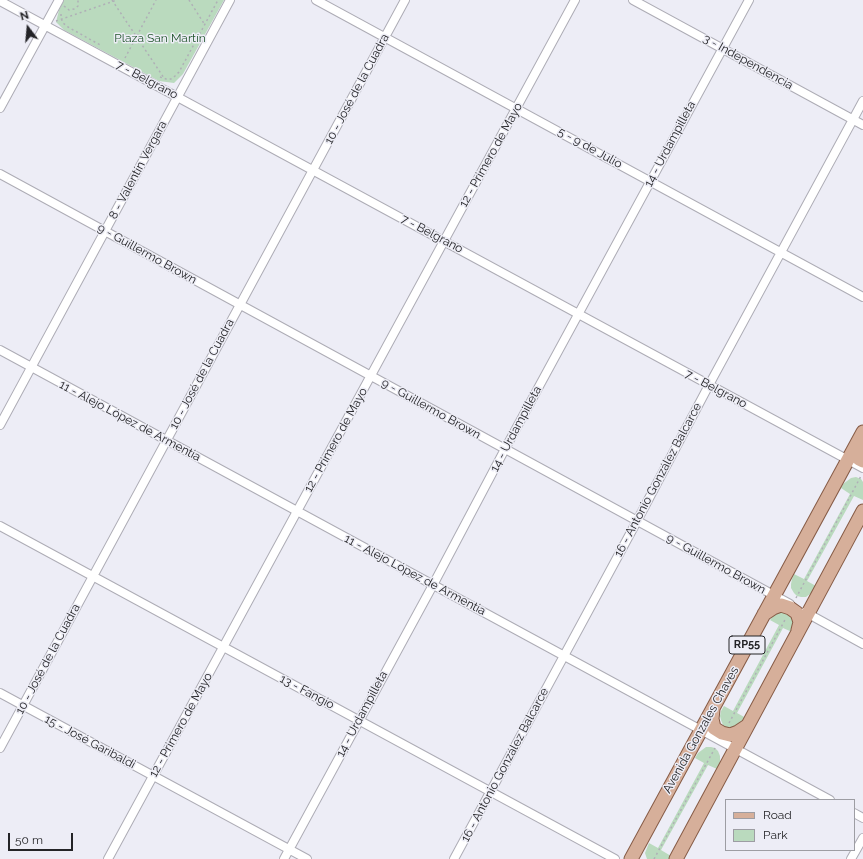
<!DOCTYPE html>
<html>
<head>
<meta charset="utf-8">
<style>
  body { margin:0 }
  #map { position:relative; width:863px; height:859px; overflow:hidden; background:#ededf6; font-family:Raleway,sans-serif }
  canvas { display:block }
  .legend { position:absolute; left:725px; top:799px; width:130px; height:52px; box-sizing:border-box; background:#ededf6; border:1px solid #9d9da3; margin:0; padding:5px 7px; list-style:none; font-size:12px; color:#242427 }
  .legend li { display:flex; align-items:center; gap:8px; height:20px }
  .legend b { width:20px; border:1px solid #9d9da3 }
  .north { position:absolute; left:8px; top:8px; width:40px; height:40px; -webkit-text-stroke:3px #ededf6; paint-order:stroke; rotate:344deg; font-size:11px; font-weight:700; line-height:16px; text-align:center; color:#242427 }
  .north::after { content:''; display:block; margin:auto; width:14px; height:18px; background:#242427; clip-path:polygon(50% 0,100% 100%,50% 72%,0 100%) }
  .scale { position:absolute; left:8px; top:833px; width:65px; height:18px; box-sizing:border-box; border:2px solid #242427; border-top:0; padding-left:5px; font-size:12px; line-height:14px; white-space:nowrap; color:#242427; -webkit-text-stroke:3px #ededf6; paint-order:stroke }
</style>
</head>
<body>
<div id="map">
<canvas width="863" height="859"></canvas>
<ul class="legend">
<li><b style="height:5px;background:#d6af9a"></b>Road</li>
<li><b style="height:11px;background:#badabe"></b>Park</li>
</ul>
<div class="north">N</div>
<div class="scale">50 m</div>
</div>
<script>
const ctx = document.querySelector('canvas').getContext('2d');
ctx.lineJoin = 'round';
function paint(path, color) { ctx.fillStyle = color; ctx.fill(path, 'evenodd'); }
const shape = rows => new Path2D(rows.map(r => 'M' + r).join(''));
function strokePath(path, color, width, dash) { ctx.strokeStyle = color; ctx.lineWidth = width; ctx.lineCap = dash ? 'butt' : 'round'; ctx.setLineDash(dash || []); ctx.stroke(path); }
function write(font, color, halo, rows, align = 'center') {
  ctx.font = font + ' Raleway,sans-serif'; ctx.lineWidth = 3; ctx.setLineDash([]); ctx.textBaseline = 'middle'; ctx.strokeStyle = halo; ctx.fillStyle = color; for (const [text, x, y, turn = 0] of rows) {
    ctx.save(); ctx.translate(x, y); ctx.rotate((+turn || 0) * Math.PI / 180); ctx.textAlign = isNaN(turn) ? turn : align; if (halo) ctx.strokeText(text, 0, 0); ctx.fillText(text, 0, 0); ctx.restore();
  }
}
paint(shape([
  [64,0,224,0,183,74,174,83,159,81,64,30,56,22,59,10],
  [856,477,861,479,863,482,863,500,854,496,807,581,816,586,814,591,806,597,801,597,797,596,794,593,791,588,791,584,792,579,794,574,804,579,850,494,841,488,843,484,851,478],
  [781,610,795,619,792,632,783,628,737,713,746,718,735,729,726,728,723,725,721,720,720,716,721,711,724,706,733,711,779,625,770,620,773,616],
  [706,747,711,747,715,748,718,751,720,756,720,765,717,769,708,765,661,850,671,856,669,859,647,859,645,853,649,843,658,848,704,763,695,758,698,753]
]), '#badabe');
const street = shape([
  [316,0,863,297],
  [633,0,863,125],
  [0,1,863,468],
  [0,108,59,0],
  [0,174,790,604],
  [0,350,830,800],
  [0,425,230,0],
  [0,526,615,859],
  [805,612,863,644],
  [0,693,307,859],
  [0,748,405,0],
  [854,813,863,818],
  [108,859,575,0],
  [284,859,433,585,505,449,749,0],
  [454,859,637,521,709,385,863,101],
  [851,859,863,838]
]);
const primary = shape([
  [858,442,857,450,859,459,863,461],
  [764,614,773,608,781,605,790,608,797,613,800,622,798,630],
  [713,709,712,719,714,728,722,733,730,735,738,732,747,726],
  [631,859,863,432],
  [676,859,863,511]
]);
strokePath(street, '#adacb5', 10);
strokePath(primary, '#865b46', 15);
strokePath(shape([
  [112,0,164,78],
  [189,0,205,25],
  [64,6,69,10,74,9,78,6,78,0],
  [61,14,61,18,63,23,68,27,102,46],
  [56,21,117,0],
  [125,58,156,0],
  [160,77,166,79,171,79,175,76,179,72,218,0],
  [796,598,861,476],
  [729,723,786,618],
  [654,859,715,748]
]), '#afafb6', 1.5, [2, 3]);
strokePath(street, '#fff', 8);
strokePath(primary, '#d6af9a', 13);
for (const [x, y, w] of [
  [747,645,36]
]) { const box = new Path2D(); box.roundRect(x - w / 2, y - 9, w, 18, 3); ctx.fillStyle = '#ededf6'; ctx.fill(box); strokePath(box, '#242427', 1); }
write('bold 11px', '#242427', null, [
  ["RP55",747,645]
]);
write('12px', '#21552c', '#ededf6', [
  ["Plaza San Martín",160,38]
]);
write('12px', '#242427', '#ededf6', [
  ["3 - Independencia",748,62,29],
  ["7 - Belgrano",147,80,28],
  ["10 - José de la Cuadra",357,89,-62],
  ["14 - Urdampilleta",670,144,-62],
  ["5 - 9 de Julio",590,148,29],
  ["12 - Primero de Mayo",491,155,-61],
  ["8 - Valentín Vergara",138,170,-62],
  ["7 - Belgrano",432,234,28],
  ["9 - Guillermo Brown",147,254,29],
  ["10 - José de la Cuadra",202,374,-62],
  ["7 - Belgrano",716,389,28],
  ["9 - Guillermo Brown",431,409,29],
  ["11 - Alejo López de Armentia",130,421,28],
  ["14 - Urdampilleta",516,429,-62],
  ["12 - Primero de Mayo",336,440,-61],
  ["16 - Antonio González Balcarce",658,480,-62],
  ["9 - Guillermo Brown",716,564,29],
  ["11 - Alejo López de Armentia",415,575,28],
  ["10 - José de la Cuadra",48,659,-62],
  ["13 - Fangio",307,692,28],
  ["14 - Urdampilleta",362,714,-62],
  ["12 - Primero de Mayo",181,725,-61],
  ["Avenida Gonzales Chaves",701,730,-61],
  ["15 - José Garibaldi",90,742,28],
  ["16 - Antonio González Balcarce",505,765,-62]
]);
</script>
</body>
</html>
